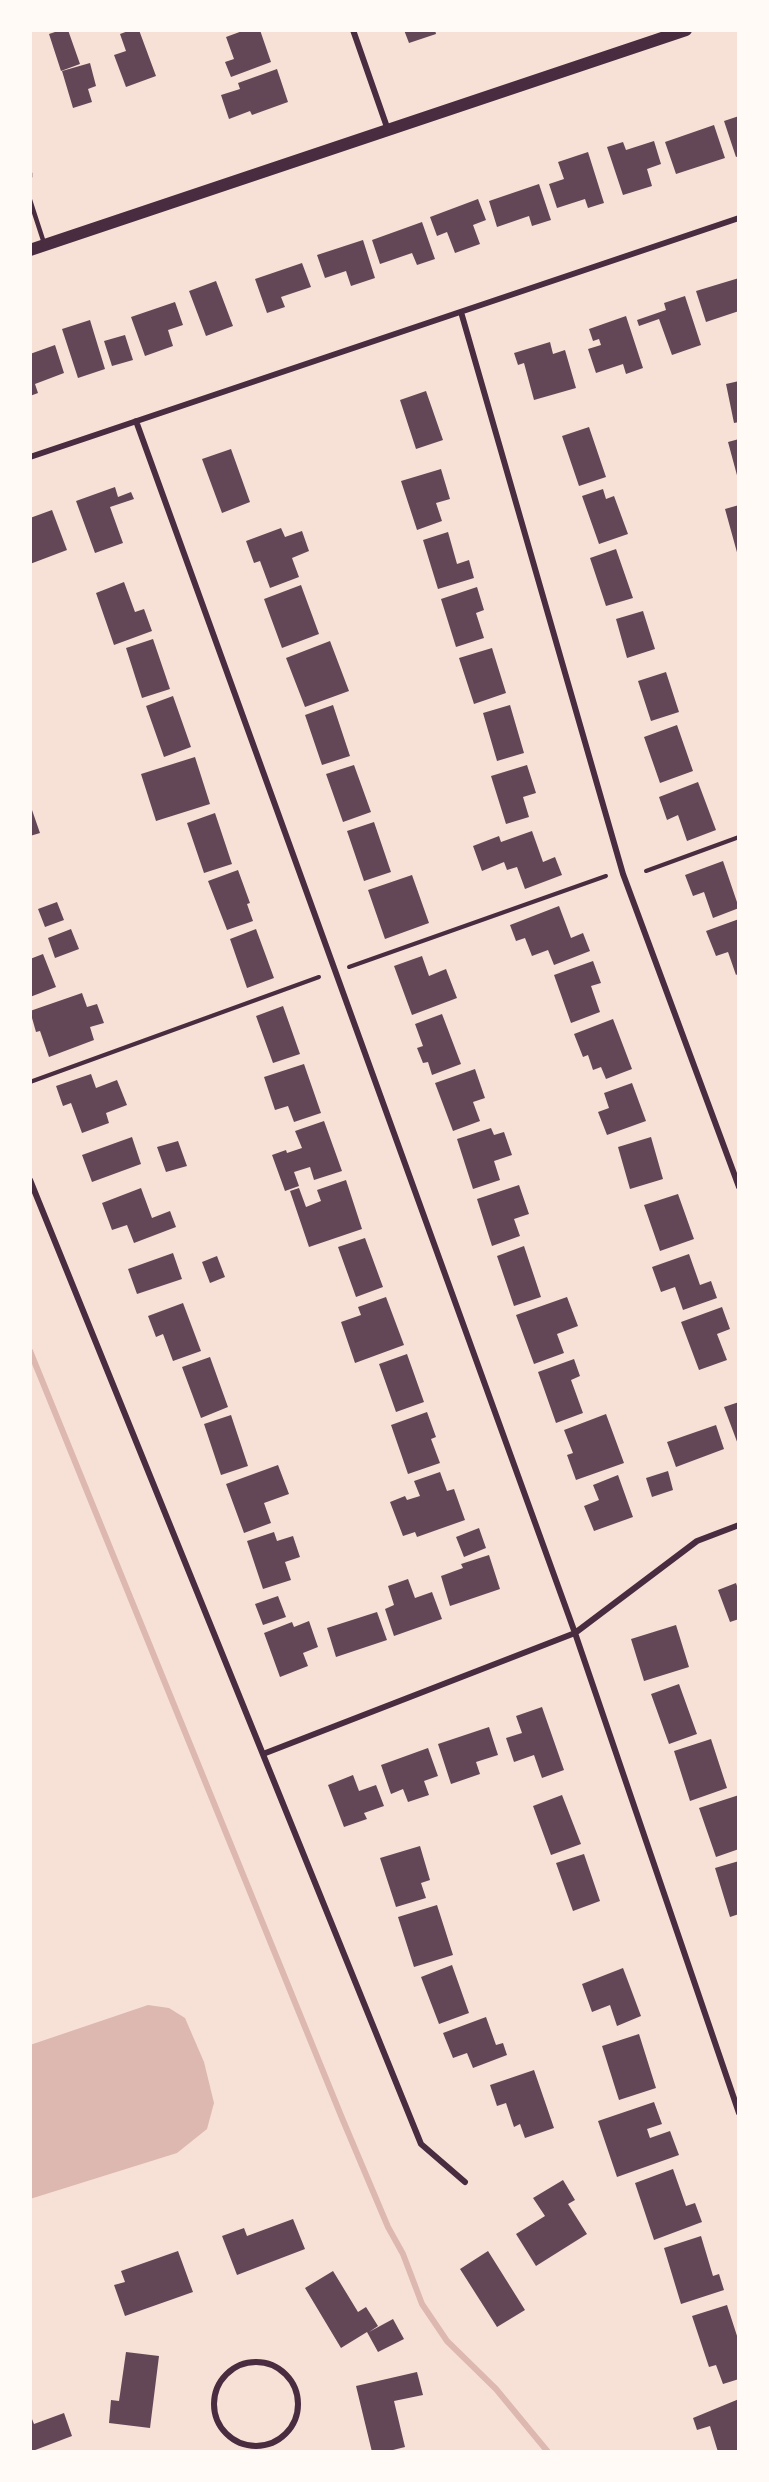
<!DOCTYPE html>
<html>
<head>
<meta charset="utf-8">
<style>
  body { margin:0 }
  #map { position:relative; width:769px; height:2482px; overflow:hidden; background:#f7e1d7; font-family:"Golos Text",sans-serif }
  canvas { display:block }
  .frame { position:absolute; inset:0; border:32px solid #fffaf5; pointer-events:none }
</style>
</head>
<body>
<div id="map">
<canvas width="769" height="2482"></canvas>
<div class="frame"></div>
</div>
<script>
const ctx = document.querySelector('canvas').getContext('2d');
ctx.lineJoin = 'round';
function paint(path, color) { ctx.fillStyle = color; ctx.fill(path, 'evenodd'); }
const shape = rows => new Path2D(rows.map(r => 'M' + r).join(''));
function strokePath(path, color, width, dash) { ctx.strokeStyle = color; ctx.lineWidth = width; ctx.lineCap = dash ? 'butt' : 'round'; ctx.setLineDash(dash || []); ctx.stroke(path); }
paint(shape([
  [148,2005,169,2008,185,2018,204,2062,214,2103,207,2129,177,2153,30,2199,30,2045]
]), '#dcb8b0');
strokePath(shape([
  [30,1351,342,2118,388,2227,403,2254,422,2304,447,2341,496,2389,548,2452]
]), '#dcb8b0', 6);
paint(shape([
  [61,30,68,30,80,64,61,71,49,34],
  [131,30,139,30,156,76,126,87,114,55,126,51,120,34],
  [245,30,260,30,271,62,231,77,225,62,234,59,226,37],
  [404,30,435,30,436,34,409,43],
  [90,63,96,86,88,89,92,102,73,108,62,71],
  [277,69,288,102,252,115,250,111,229,119,221,95,240,89,238,83],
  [739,116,739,156,736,157,724,121],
  [714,125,725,158,676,174,665,142],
  [654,141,661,164,647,169,652,186,623,195,607,147,623,142,626,150],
  [588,152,604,203,588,208,585,199,557,208,549,184,564,179,558,162],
  [539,184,551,220,532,226,529,216,497,227,489,201],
  [478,199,486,220,473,225,480,244,455,253,447,232,437,236,430,217],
  [422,222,435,259,417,265,412,253,380,264,372,240],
  [363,240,375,278,351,286,346,271,325,278,317,255],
  [302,263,311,287,281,297,285,307,267,313,255,279],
  [739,278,739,311,706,322,696,291],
  [216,281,233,326,206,336,189,291],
  [685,296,701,345,672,355,659,319,639,326,637,320,666,310,664,303],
  [175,302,183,325,168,330,173,346,145,356,131,317],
  [626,316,643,368,626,374,623,364,596,373,588,349,601,345,599,339,593,341,589,329],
  [90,320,105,369,78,378,62,329],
  [125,335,133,360,112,366,104,341],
  [550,342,553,354,565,350,576,388,534,400,524,363,518,365,514,353],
  [55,345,64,373,35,384,38,393,30,396,30,354],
  [739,381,739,422,734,423,726,384],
  [426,391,443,440,416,449,400,400],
  [589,427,606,477,579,486,562,436],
  [739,439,739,478,738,479,728,442],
  [231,449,250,502,222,513,202,459],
  [441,469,450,499,436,503,442,521,417,530,401,481],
  [115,487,118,497,131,492,134,499,110,507,123,543,95,553,76,501],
  [603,489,606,499,614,496,628,534,599,544,582,496],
  [739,505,739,556,738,556,725,509],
  [52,510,67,550,30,564,30,518],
  [281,528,285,537,302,531,309,551,292,558,299,577,270,588,260,561,254,563,246,541],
  [448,532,457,564,469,560,474,578,438,589,423,540],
  [616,549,633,598,606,606,590,558],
  [124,582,135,612,144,609,152,631,114,645,96,593],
  [301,585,319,634,282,648,264,599],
  [477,587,484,610,476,613,484,638,456,647,441,599],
  [643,611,655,649,627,658,616,619],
  [153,639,170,689,142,698,126,648],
  [330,641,349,691,305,707,286,658],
  [492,648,506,693,474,704,459,658],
  [666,672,679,712,651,721,638,681],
  [173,696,191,747,164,757,146,706],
  [333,705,350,756,322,765,305,715],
  [510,705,524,753,497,761,483,713],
  [677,725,693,771,660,783,644,737],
  [195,757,210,804,156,821,141,774],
  [354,765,371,812,343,822,326,774],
  [527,765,536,793,523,797,529,817,506,824,491,776],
  [698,782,716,830,687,841,678,815,667,820,659,797],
  [32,810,40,833,30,836,30,811],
  [215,813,232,864,204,873,187,823],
  [374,822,391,872,364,881,347,831],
  [532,831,543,862,555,857,562,875,525,889,517,867,507,870,504,862,482,871,473,846,499,836,501,842],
  [723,861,739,908,713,918,704,892,693,896,685,875],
  [238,870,250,903,247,904,253,921,227,930,208,881],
  [412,875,429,923,385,939,368,890],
  [57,902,64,920,45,927,38,909],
  [559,906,571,938,583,933,590,951,554,965,548,950,532,956,525,938,516,941,510,925],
  [739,919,739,973,736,975,728,952,716,956,706,931],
  [71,929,79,949,55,958,48,938],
  [256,929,274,978,247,988,230,939],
  [43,954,56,987,30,997,30,959],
  [422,956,429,976,446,969,457,998,412,1015,394,966],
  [593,961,601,983,591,986,600,1012,571,1023,554,975],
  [82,993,87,1007,97,1004,104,1023,90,1027,94,1040,49,1057,40,1031,36,1032,30,1011],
  [283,1006,300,1054,273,1063,256,1016],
  [442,1014,461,1064,432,1075,428,1062,423,1063,417,1048,423,1046,415,1024],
  [613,1019,632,1069,606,1079,601,1067,593,1070,588,1055,583,1057,574,1034],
  [304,1064,321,1113,294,1122,288,1106,275,1110,264,1077],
  [475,1069,485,1098,473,1102,480,1121,453,1131,435,1083],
  [91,1074,96,1088,117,1080,127,1105,106,1113,109,1123,82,1133,71,1103,63,1106,56,1086],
  [632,1083,646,1121,607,1135,598,1112,609,1108,604,1093],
  [324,1121,342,1171,314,1180,310,1167,294,1172,299,1186,285,1191,272,1155,286,1150,287,1153,302,1148,295,1131],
  [491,1128,494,1135,504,1132,512,1155,494,1161,500,1180,473,1189,457,1139],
  [132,1137,141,1164,92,1182,82,1155],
  [651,1137,663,1179,630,1189,618,1147],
  [178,1141,187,1166,166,1172,157,1147],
  [346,1180,362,1229,309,1247,290,1191,299,1188,306,1207,321,1201,317,1190],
  [519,1185,529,1214,514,1219,520,1236,492,1246,477,1199],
  [141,1188,152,1218,170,1211,176,1227,134,1243,127,1225,112,1230,102,1203],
  [678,1194,694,1239,660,1251,644,1205],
  [365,1238,383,1287,356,1297,338,1247],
  [524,1246,541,1297,514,1306,497,1256],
  [173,1253,182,1279,137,1294,128,1269],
  [689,1254,700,1285,711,1281,717,1298,683,1310,675,1287,661,1292,652,1267],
  [217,1256,225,1277,210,1283,202,1262],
  [386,1297,404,1345,355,1363,341,1322,361,1315,358,1307],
  [567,1297,578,1326,557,1334,564,1353,534,1364,516,1315],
  [183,1303,201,1351,173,1361,163,1334,156,1337,148,1316],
  [722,1307,730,1329,717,1334,727,1360,699,1370,681,1322],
  [407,1354,424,1402,396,1412,379,1364],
  [210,1357,228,1407,201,1418,182,1367],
  [574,1359,580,1376,571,1380,583,1413,556,1423,538,1372],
  [739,1402,739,1447,724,1407],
  [427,1412,436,1437,431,1439,440,1463,408,1474,391,1425],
  [606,1414,624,1463,576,1480,567,1455,573,1453,564,1430],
  [231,1415,248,1466,221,1475,204,1424],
  [716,1425,724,1449,676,1467,667,1442],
  [278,1465,289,1494,264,1503,271,1523,244,1533,226,1484],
  [668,1471,673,1490,652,1497,646,1478],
  [440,1472,447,1491,454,1489,465,1520,417,1537,415,1532,403,1536,390,1502,405,1496,407,1500,420,1496,414,1481],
  [618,1475,633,1517,594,1531,584,1506,599,1500,593,1485],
  [479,1528,486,1548,464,1557,456,1537],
  [274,1532,277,1541,293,1536,300,1557,285,1562,291,1580,263,1589,247,1541],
  [489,1555,500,1589,450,1606,441,1576,463,1568,461,1564],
  [408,1579,415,1598,432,1592,442,1619,394,1636,385,1609,394,1605,388,1586],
  [736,1583,739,1592,739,1619,730,1622,718,1590],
  [278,1596,286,1617,263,1625,255,1604],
  [377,1612,387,1640,336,1657,327,1628],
  [309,1621,318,1647,303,1653,308,1666,280,1677,264,1633,292,1622,294,1627],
  [676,1625,689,1667,644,1681,631,1639],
  [679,1684,697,1734,669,1744,651,1694],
  [542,1707,564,1770,542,1778,534,1755,514,1762,506,1738,522,1733,516,1716],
  [489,1727,498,1755,476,1762,480,1774,451,1784,438,1744],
  [711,1739,727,1788,690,1801,674,1751],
  [428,1748,438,1776,424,1781,429,1795,408,1802,403,1789,391,1794,381,1765],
  [353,1775,359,1791,376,1785,384,1806,364,1813,367,1819,344,1827,328,1785],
  [562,1795,581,1844,551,1855,533,1806],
  [739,1795,739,1849,716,1857,699,1808],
  [420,1846,430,1880,421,1883,426,1898,396,1907,380,1858],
  [584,1854,600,1901,573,1911,556,1863],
  [739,1861,739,1914,730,1917,715,1868],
  [437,1905,453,1955,414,1967,398,1917],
  [452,1965,469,2013,439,2024,421,1977],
  [623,1968,641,2016,617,2026,610,2005,592,2012,582,1984],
  [486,2017,496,2045,503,2043,507,2055,473,2068,467,2053,453,2058,443,2033],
  [639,2034,656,2088,619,2100,602,2046],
  [534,2070,554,2128,525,2138,520,2124,514,2127,506,2103,497,2106,490,2085],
  [654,2102,662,2124,647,2129,650,2138,670,2131,679,2155,617,2177,598,2121],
  [673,2169,686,2206,695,2203,702,2222,654,2240,635,2183],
  [563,2180,575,2200,568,2204,587,2234,536,2266,516,2234,545,2216,533,2198],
  [293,2219,305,2249,237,2275,222,2236,244,2228,247,2236],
  [701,2236,713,2276,719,2274,724,2290,681,2304,664,2248],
  [178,2251,193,2292,125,2316,114,2285,125,2282,121,2271],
  [488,2251,525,2310,497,2327,460,2269],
  [333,2271,358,2312,366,2307,378,2326,369,2332,393,2319,404,2339,378,2352,367,2332,341,2348,305,2288],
  [727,2305,739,2342,739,2379,723,2384,716,2365,709,2367,692,2316],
  [126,2352,159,2356,150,2428,109,2423,111,2400,119,2401],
  [417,2372,423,2395,394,2401,405,2447,385,2452,372,2452,356,2386],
  [739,2399,739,2452,718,2452,710,2426,697,2430,693,2418],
  [64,2413,72,2436,30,2452,30,2414,34,2424]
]), '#644757');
strokePath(shape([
  [646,871,739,837],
  [349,967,606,876],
  [30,1082,319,977]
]), '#4a2c40', 4);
strokePath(shape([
  [30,173,30,177],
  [30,200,44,243]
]), '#4a2c40', 4.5);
strokePath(shape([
  [353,30,388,130],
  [461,312,623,874,739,1187],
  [136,421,575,1633,739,2113],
  [30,457,739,218],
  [30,1180,421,2144,465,2182],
  [263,1754,575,1633,697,1541,739,1525],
  '214 2404a42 42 0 1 1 84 0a42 42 0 1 1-84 0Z'
]), '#4a2c40', 6);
strokePath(shape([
  [30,250,686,30]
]), '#4a2c40', 12);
</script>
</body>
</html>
